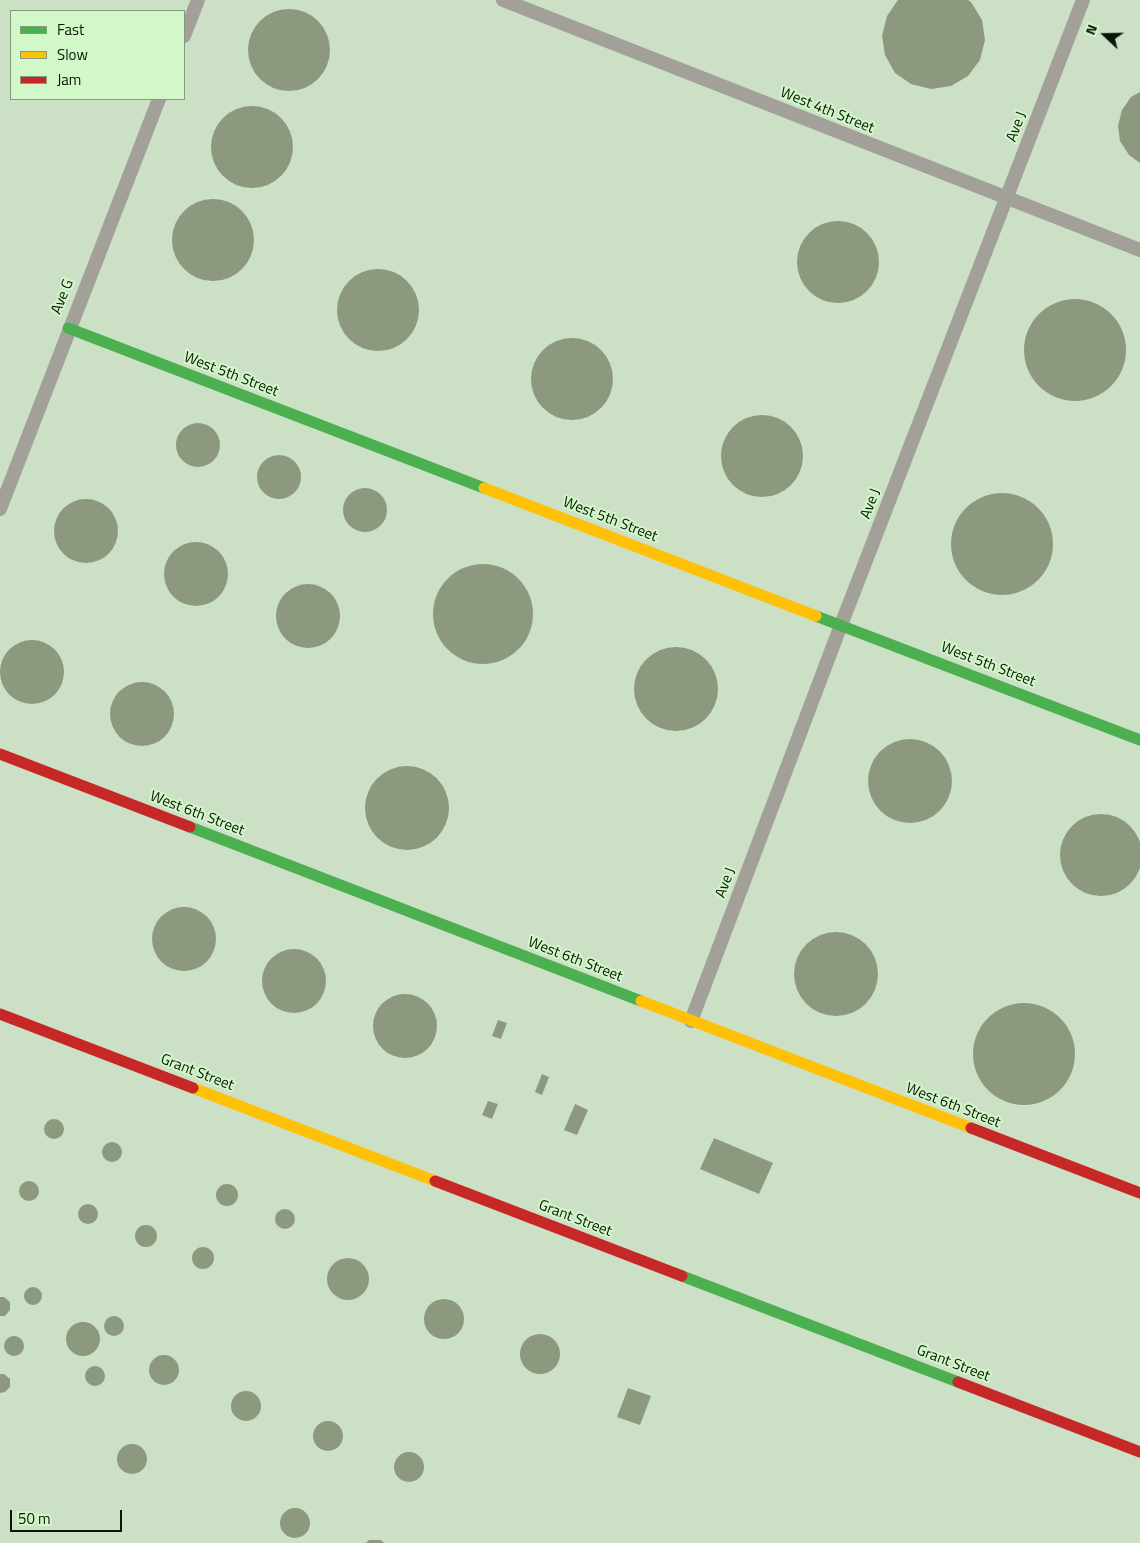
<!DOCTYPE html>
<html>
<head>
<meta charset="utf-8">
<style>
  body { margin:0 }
  #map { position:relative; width:1140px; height:1543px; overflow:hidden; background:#cce0c6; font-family:"Titillium Web",sans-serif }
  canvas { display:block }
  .legend { position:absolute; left:10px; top:10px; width:175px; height:90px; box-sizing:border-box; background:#d2f7c8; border:1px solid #829d7a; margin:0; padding:6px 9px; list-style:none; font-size:15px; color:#0a1606 }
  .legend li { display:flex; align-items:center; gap:10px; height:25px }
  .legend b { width:25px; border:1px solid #829d7a }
  .north { position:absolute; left:1080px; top:10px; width:50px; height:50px; -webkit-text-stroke:4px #d2f7c8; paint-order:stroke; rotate:291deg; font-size:14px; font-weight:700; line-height:20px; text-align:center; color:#0a1606 }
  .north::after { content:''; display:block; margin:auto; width:18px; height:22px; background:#0a1606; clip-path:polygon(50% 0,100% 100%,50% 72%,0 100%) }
  .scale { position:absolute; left:10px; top:1510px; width:112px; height:22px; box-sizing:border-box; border:2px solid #0a1606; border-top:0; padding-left:6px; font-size:15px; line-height:18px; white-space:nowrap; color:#0a1606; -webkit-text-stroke:4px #d2f7c8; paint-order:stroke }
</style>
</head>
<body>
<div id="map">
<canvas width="1140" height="1543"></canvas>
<ul class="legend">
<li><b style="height:6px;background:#4caf50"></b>Fast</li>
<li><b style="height:6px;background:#ffc107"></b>Slow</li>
<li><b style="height:6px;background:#c62828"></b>Jam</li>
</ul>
<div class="north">N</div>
<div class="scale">50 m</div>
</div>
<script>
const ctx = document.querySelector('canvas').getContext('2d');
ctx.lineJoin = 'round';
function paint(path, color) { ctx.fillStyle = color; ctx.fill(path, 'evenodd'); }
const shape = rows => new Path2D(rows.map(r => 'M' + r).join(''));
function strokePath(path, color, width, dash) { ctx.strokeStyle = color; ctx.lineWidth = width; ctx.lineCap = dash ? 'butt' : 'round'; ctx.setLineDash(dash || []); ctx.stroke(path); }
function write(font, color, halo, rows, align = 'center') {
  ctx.font = font + ' "Titillium Web",sans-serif'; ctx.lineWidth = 4; ctx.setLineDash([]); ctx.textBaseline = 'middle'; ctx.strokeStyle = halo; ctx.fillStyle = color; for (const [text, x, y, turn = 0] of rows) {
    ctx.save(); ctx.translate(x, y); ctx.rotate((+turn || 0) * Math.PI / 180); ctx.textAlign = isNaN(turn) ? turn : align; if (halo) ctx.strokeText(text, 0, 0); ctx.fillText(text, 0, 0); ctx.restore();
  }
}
paint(shape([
  [898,0,968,0,971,2,982,20,985,40,980,60,968,76,951,86,931,89,911,84,895,73,885,55,882,36,887,16],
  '248 50a41 41 0 1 1 82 0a41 41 0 1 1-82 0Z',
  [1140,92,1140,163,1129,155,1120,141,1118,126,1122,110,1131,97],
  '211 147a41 41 0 1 1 82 0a41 41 0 1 1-82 0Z',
  '172 240a41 41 0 1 1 82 0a41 41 0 1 1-82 0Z',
  '797 262a41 41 0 1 1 82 0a41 41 0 1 1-82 0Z',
  '337 310a41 41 0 1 1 82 0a41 41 0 1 1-82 0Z',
  '1024 350a51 51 0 1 1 102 0a51 51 0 1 1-102 0Z',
  '531 379a41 41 0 1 1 82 0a41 41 0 1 1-82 0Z',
  '721 456a41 41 0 1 1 82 0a41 41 0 1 1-82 0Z',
  '176 445a22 22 0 1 1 44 0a22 22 0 1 1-44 0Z',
  '257 477a22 22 0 1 1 44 0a22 22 0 1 1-44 0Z',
  '343 510a22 22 0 1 1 44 0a22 22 0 1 1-44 0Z',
  '951 544a51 51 0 1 1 102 0a51 51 0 1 1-102 0Z',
  '54 531a32 32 0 1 1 64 0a32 32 0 1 1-64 0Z',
  '164 574a32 32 0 1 1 64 0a32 32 0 1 1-64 0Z',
  '433 614a50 50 0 1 1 100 0a50 50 0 1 1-100 0Z',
  '276 616a32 32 0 1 1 64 0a32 32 0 1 1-64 0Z',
  '0 672a32 32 0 1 1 64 0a32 32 0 1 1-64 0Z',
  '634 689a42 42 0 1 1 84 0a42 42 0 1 1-84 0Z',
  '110 714a32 32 0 1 1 64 0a32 32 0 1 1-64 0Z',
  '868 781a42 42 0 1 1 84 0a42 42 0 1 1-84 0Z',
  '365 808a42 42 0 1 1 84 0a42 42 0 1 1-84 0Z',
  '1060 855a41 41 0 1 1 82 0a41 41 0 1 1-82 0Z',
  '152 939a32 32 0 1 1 64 0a32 32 0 1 1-64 0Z',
  '794 974a42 42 0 1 1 84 0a42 42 0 1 1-84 0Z',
  '262 981a32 32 0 1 1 64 0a32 32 0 1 1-64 0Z',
  '373 1026a32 32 0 1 1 64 0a32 32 0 1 1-64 0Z',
  '973 1054a51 51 0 1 1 102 0a51 51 0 1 1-102 0Z',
  [498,1020,507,1023,501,1039,492,1036],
  [542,1074,549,1077,542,1095,535,1092],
  [488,1101,498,1104,492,1119,482,1115],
  [575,1104,588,1110,577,1135,564,1130],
  '44 1129a10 10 0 1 1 20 0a10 10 0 1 1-20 0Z',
  [714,1138,773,1163,759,1194,700,1169],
  '102 1152a10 10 0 1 1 20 0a10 10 0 1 1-20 0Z',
  '19 1191a10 10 0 1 1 20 0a10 10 0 1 1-20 0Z',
  '216 1195a11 11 0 1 1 22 0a11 11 0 1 1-22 0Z',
  '78 1214a10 10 0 1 1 20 0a10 10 0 1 1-20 0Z',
  '275 1219a10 10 0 1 1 20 0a10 10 0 1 1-20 0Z',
  '135 1236a11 11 0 1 1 22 0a11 11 0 1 1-22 0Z',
  '192 1258a11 11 0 1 1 22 0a11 11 0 1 1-22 0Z',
  '327 1279a21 21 0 1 1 42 0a21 21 0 1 1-42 0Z',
  '24 1296a9 9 0 1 1 18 0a9 9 0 1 1-18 0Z',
  [0,1297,4,1297,10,1302,10,1310,5,1316,0,1316],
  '424 1319a20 20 0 1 1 40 0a20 20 0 1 1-40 0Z',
  '104 1326a10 10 0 1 1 20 0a10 10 0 1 1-20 0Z',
  '66 1339a17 17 0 1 1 34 0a17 17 0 1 1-34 0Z',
  '520 1354a20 20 0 1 1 40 0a20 20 0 1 1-40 0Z',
  '4 1346a10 10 0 1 1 20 0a10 10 0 1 1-20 0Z',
  '149 1370a15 15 0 1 1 30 0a15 15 0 1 1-30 0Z',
  '85 1376a10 10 0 1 1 20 0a10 10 0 1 1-20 0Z',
  [0,1374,4,1374,10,1379,10,1387,5,1392,0,1393],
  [628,1388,651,1396,640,1425,617,1417],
  '231 1406a15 15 0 1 1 30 0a15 15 0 1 1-30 0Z',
  '313 1436a15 15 0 1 1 30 0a15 15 0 1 1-30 0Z',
  '117 1459a15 15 0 1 1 30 0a15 15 0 1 1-30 0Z',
  '394 1467a15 15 0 1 1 30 0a15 15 0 1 1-30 0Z',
  '280 1523a15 15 0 1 1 30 0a15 15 0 1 1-30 0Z',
  [369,1540,381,1540,384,1543,366,1543]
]), '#8d997f');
strokePath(shape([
  [503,0,1140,250],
  [184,36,198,0],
  [0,509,159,99],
  [691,1021,841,625,1083,0]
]), '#a2a099', 14);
strokePath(shape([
  [68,328,484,488],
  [816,616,1140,740],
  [190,827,641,1001],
  [682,1276,958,1382]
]), '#4caf50', 11);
strokePath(shape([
  [484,488,816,616],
  [641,1001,971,1128],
  [193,1088,435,1181]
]), '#ffc107', 11);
strokePath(shape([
  [0,754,190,827],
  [0,1014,193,1088],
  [971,1128,1140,1193],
  [435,1181,682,1276],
  [958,1382,1140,1452]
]), '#c62828', 11);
write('15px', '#0a1606', '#d2f7c8', [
  ["West 4th Street",827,111,22],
  ["Ave J",1017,127,-69],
  ["Ave G",63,297,-68],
  ["West 5th Street",231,375,21],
  ["Ave J",871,504,-69],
  ["West 5th Street",610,520,21],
  ["West 5th Street",988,665,21],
  ["West 6th Street",197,814,21],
  ["Ave J",726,883,-69],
  ["West 6th Street",575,960,21],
  ["Grant Street",197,1073,21],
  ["West 6th Street",953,1106,21],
  ["Grant Street",575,1219,21],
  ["Grant Street",953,1364,21]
]);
</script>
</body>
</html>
